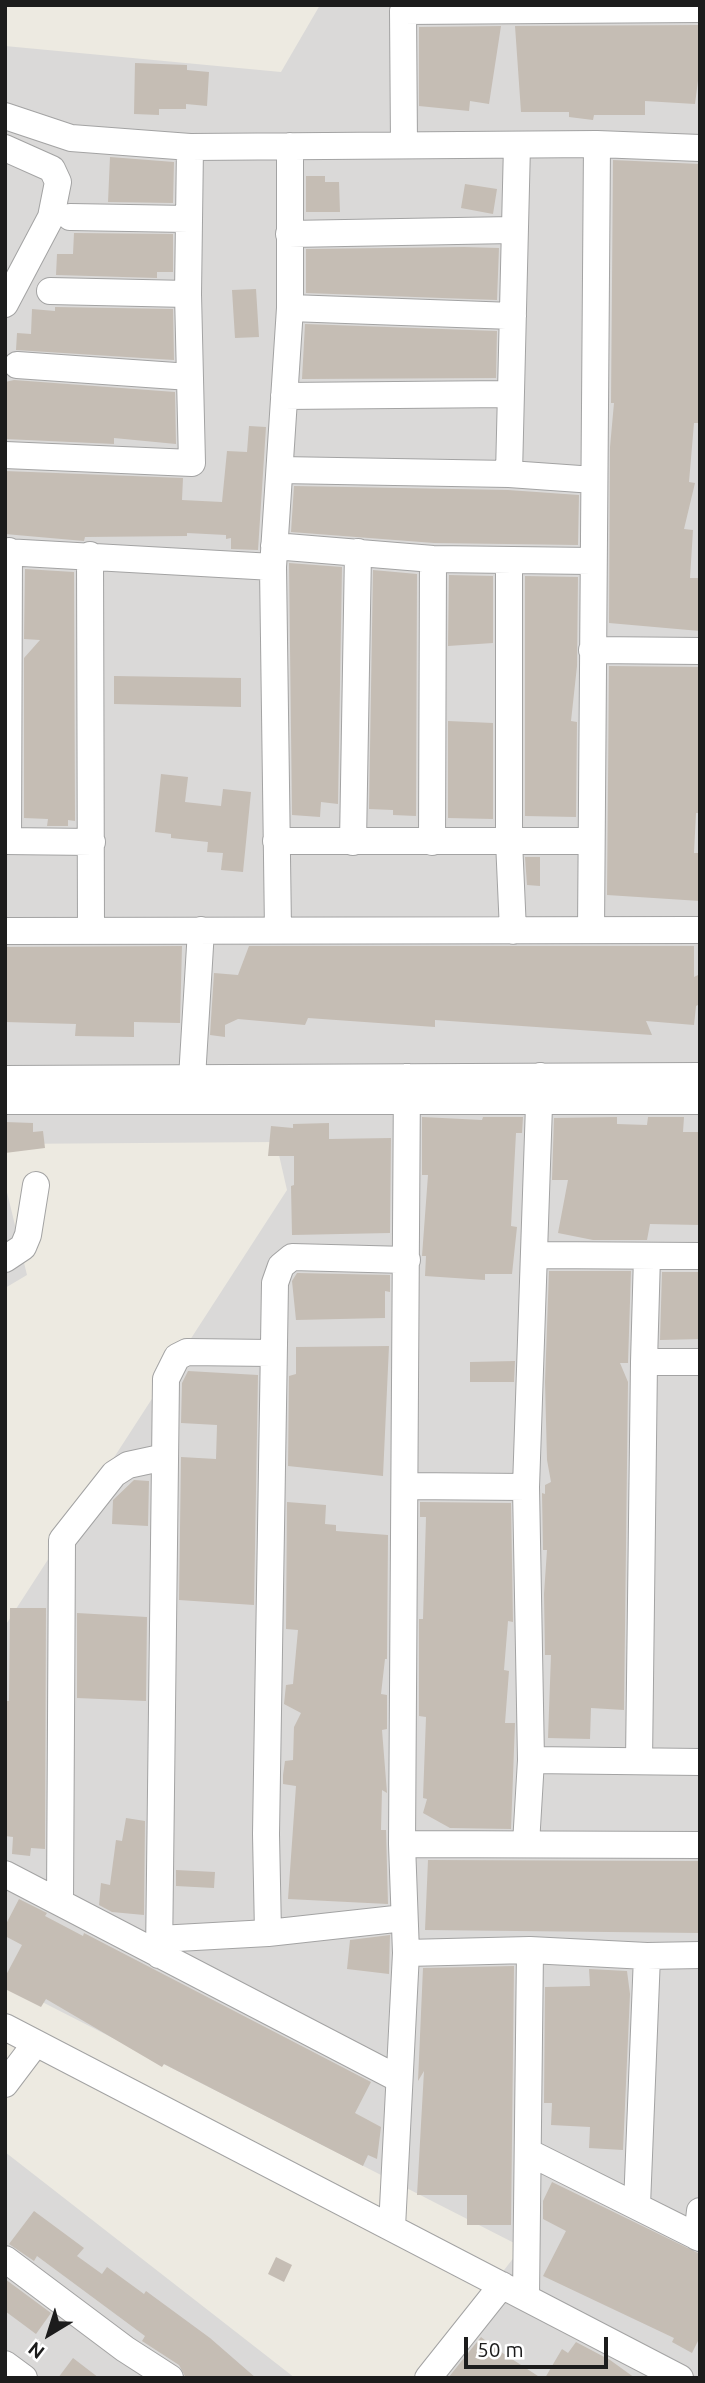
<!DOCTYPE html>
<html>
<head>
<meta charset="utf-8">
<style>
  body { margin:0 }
  #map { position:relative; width:705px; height:2383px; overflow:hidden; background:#edeae1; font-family:Ubuntu,sans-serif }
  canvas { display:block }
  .frame { position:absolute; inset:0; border:7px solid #1c1c1c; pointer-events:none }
  .north { position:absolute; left:14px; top:2299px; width:70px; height:70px; -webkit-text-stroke:5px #fff; paint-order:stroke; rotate:218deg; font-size:19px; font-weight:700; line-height:28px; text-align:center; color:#1c1c1c }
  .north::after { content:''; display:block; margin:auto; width:24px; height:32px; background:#1c1c1c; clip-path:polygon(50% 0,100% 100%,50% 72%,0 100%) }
  .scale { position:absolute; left:464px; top:2337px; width:144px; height:32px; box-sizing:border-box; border:4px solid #1c1c1c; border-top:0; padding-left:9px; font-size:21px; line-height:24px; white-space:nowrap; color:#1c1c1c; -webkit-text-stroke:5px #fff; paint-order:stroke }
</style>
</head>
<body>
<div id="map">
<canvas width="705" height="2383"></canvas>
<div class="frame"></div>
<div class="north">N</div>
<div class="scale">50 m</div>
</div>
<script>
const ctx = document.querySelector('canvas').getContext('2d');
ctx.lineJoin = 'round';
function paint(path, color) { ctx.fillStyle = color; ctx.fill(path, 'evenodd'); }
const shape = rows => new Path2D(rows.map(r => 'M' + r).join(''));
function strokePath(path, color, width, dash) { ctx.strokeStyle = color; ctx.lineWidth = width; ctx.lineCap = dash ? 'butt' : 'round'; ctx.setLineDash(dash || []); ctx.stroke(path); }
paint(shape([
  [320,5,700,5,700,2378,420,2378,522,2247,5,1983,5,1626,287,1190,276,1142,5,1144,5,46,281,72],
  [5,1184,27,1275,5,1288],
  [5,2152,295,2378,5,2378]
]), '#dad9d8');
paint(shape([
  [700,25,700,65,695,104,645,101,645,115,594,115,593,120,569,117,569,112,521,112,515,26],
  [501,26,489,104,470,101,469,111,419,106,419,27],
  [135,63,187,65,187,70,209,72,207,106,186,104,186,109,159,109,159,115,134,114],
  [110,157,174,162,173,203,108,202],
  [613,160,700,164,700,423,694,423,689,482,695,483,684,529,693,530,690,578,700,578,700,631,609,623,610,447,614,403,611,403],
  [306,176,325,176,325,182,339,182,340,212,306,212],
  [465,184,497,189,493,214,461,208],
  [74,233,173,234,173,272,157,272,157,278,56,275,57,254,73,254],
  [464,247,499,248,497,300,306,293,306,249],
  [256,289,259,337,235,338,232,290],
  [55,307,173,309,174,360,16,350,17,333,31,334,32,309,55,311],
  [305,324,497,331,496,378,302,379],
  [14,380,175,392,176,444,114,438,114,444,5,439,5,382],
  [249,426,266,427,258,550,231,549,231,538,226,539,226,535,187,533,187,536,85,537,84,541,5,534,5,471,183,478,182,500,222,502,227,451,247,452],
  [294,486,508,490,579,495,578,545,434,543,291,532],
  [289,563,342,567,338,804,321,802,320,817,292,815],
  [25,569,74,572,75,821,68,820,68,826,47,826,48,819,24,818,24,658,40,640,24,639],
  [373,570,417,574,416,816,393,815,393,810,369,809],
  [449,575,493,576,493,643,448,646],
  [525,576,578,577,577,666,571,721,577,722,576,817,525,816],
  [609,666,700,667,700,813,696,813,694,853,700,853,700,901,607,895],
  [114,676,241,678,241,707,114,704],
  [448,721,493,723,493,819,448,818],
  [161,774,188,777,185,802,221,806,223,789,251,792,243,872,221,870,223,853,207,852,208,842,171,838,171,834,155,832],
  [525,857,540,857,540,886,527,885],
  [182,946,180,1023,134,1022,134,1037,75,1036,76,1024,5,1022,5,947],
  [249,946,694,946,694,977,700,974,700,1004,696,1006,694,1025,646,1021,652,1035,435,1020,435,1027,308,1018,305,1025,238,1019,225,1025,225,1037,210,1035,214,973,238,975],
  [422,1117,482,1120,483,1117,523,1117,522,1133,516,1133,511,1226,517,1227,512,1274,485,1274,485,1280,425,1276,426,1256,422,1256,428,1175,422,1175],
  [617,1117,617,1124,647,1125,648,1117,684,1117,683,1132,700,1132,700,1225,650,1224,647,1240,593,1240,558,1233,568,1180,552,1180,554,1118],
  [5,1122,33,1123,33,1132,43,1131,45,1148,5,1153],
  [329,1123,329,1139,391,1138,390,1233,292,1235,291,1186,294,1185,294,1156,268,1156,271,1126,293,1128,293,1124],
  [549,1271,631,1271,628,1363,620,1363,628,1382,624,1710,591,1708,590,1739,548,1738,551,1655,545,1655,544,1594,547,1550,543,1550,542,1493,545,1494,545,1485,551,1482,547,1460,545,1382],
  [662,1272,700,1272,700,1339,660,1340],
  [297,1273,390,1275,390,1292,385,1291,385,1318,296,1320,292,1281],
  [389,1346,383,1476,288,1466,289,1376,296,1374,296,1347],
  [515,1361,514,1382,470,1382,470,1362],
  [188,1371,258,1375,254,1605,179,1600,181,1457,216,1459,217,1425,181,1423,182,1383],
  [134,1480,149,1481,148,1526,112,1524,113,1500],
  [287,1502,326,1505,325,1524,336,1525,336,1531,388,1535,387,1659,385,1659,381,1694,387,1695,387,1729,382,1730,387,1793,382,1790,381,1830,386,1830,388,1904,288,1899,296,1786,283,1784,283,1775,285,1761,293,1760,294,1727,301,1713,284,1704,286,1685,293,1684,298,1630,286,1629],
  [420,1502,511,1503,513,1622,508,1621,504,1670,509,1671,505,1723,515,1723,511,1829,450,1828,423,1813,427,1799,423,1798,426,1717,419,1716,419,1619,423,1619,426,1517,420,1517],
  [10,1608,46,1608,45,1849,31,1848,30,1856,12,1854,13,1837,5,1836,5,1701,9,1701],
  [77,1613,147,1617,146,1701,77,1698],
  [126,1818,145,1821,144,1915,112,1912,99,1905,101,1883,110,1885,116,1840,122,1841],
  [428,1860,700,1861,700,1933,425,1930],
  [176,1870,215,1872,214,1888,176,1886],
  [19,1899,47,1913,45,1916,83,1936,84,1933,371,2082,355,2113,381,2127,377,2159,368,2155,363,2166,164,2064,162,2067,46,1999,41,2007,5,1989,5,1977,22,1945,5,1936,5,1926],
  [390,1935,389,1974,347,1969,350,1940],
  [514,1966,511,2225,467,2225,467,2195,417,2195,424,2071,418,2081,423,1968],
  [589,1969,627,1971,630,1994,623,2150,589,2148,590,2127,551,2125,552,2103,544,2103,545,1987,590,1986],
  [552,2182,700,2254,700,2337,692,2353,672,2342,674,2338,543,2276,566,2231,543,2219,543,2201],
  [34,2211,84,2248,77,2256,102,2274,107,2267,144,2294,146,2291,210,2338,256,2378,186,2378,179,2365,142,2341,145,2336,37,2256,34,2261,9,2244],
  [276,2257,292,2265,284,2282,268,2274],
  [5,2279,51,2313,36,2334,5,2311],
  [481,2337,495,2348,541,2378,448,2378],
  [576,2342,610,2360,635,2378,545,2378,562,2349,568,2353],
  [73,2358,99,2378,58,2378]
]), '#c5bdb4');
const minor = shape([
  [5,116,71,138,190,147,597,144,700,148],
  [404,145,403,11,700,9],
  [517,145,509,474,594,480],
  [5,148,52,169,58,182,51,217,5,304],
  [70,217,188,219],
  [289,234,513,230],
  [50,291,188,294],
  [290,308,513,316],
  [17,365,190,377],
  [284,396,509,394],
  [5,455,192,463,188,294,190,147],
  [280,470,509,474],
  [274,546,433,559,591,561],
  [5,552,273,567],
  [90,555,91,931],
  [509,560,509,841,513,931],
  [592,650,700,651],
  [5,841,92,842],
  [8,841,9,551],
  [276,841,591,841],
  [353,842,358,552],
  [432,842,433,559],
  [278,930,273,567,290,308,290,146],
  [591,930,597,144],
  [5,931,700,930],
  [192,1078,201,930],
  [5,1079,700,1076],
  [5,1101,700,1101],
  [535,1255,700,1256],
  [647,1256,644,1362,700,1362],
  [5,1259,23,1247,28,1235,36,1185],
  [405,1486,526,1487],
  [531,1760,700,1762],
  [639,1761,644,1362],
  [402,1844,700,1845],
  [526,1844,531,1760,526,1487,540,1076],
  [5,1874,397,2078],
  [60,1902,62,1540,114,1474,128,1465,165,1457],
  [268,1933,266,1834,275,1283,281,1266,292,1257,407,1260],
  [159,1939,268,1933,404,1918],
  [406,1953,530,1950,647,1956,700,1955],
  [159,1955,166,1379,177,1357,187,1352,271,1353],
  [5,2027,680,2378],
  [5,2084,36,2043],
  [528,2152,700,2238],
  [637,2205,647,1956],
  [392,2227,406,1953,402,1844,407,1077],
  [697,2237,700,2211],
  [5,2259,125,2349,170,2378],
  [526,2297,530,1950],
  [5,2364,24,2378],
  [428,2378,502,2285]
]);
strokePath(minor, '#a3a3a3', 28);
strokePath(minor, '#fff', 26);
</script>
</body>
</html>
